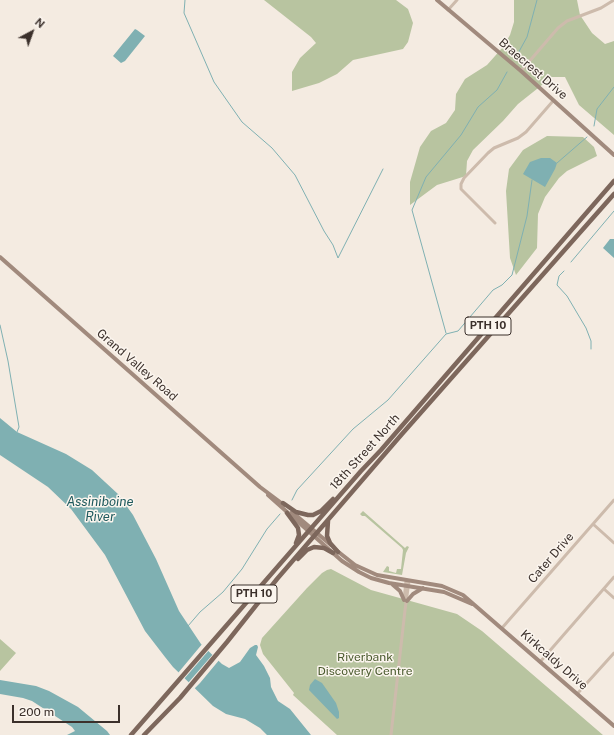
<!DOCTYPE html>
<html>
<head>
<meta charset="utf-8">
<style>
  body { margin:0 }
  #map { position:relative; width:614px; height:735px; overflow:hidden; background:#f4ebe1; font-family:"Public Sans",sans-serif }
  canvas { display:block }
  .north { position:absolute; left:12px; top:12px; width:40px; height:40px; -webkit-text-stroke:3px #fbf5ee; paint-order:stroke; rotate:41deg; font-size:11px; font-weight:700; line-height:16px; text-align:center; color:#3b302b }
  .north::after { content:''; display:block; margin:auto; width:14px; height:18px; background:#3b302b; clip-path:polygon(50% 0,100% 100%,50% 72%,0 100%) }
  .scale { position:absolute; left:12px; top:705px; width:108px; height:18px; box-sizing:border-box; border:2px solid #3b302b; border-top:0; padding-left:5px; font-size:12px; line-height:14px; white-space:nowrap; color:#3b302b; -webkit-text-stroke:3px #fbf5ee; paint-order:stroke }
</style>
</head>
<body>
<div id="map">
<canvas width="614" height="735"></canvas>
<div class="north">N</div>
<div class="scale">200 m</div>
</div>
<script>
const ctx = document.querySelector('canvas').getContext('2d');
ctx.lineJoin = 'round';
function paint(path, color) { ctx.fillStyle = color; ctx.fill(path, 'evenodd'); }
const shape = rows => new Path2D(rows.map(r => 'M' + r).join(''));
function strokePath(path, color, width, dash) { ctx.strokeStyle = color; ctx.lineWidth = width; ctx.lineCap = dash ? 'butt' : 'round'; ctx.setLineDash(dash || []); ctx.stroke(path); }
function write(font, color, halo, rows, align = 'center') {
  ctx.font = font + ' "Public Sans",sans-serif'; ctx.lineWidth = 3; ctx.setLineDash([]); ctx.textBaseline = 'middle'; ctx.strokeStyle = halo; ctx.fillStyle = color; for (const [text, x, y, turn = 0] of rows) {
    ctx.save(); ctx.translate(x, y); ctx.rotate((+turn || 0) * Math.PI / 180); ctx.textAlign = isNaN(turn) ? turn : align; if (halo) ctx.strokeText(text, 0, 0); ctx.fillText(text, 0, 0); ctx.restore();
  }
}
paint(shape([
  [264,0,396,0,408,9,413,23,408,42,403,49,353,60,337,74,319,83,292,91,292,72,300,58,316,43,311,37],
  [514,0,577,0,580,15,592,33,605,44,614,41,614,135,579,105,565,77,552,77,518,104,503,121,473,150,467,161,466,176,437,185,410,205,410,182,420,147,431,131,446,123,455,110,456,94,465,79,487,65,503,47,510,35,514,22],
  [547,136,583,137,594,147,597,156,567,171,559,178,545,197,538,214,537,248,516,275,510,258,506,191,509,169,523,150],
  [363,511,405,548,407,546,409,547,406,553,402,575,383,572,387,566,389,567,389,571,396,573,397,569,401,569,403,550,402,548,365,516,362,516,360,514],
  [331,569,371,590,457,614,482,631,603,735,337,735,293,695,294,693,263,654,260,645,262,638,307,588,322,573,327,570],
  [0,639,16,653,0,671]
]), '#b8c4a0');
paint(shape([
  [135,29,137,30,145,36,125,61,121,63,113,56],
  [541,158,550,158,557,163,555,169,545,187,523,174,530,162],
  [610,239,614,239,614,258,603,248],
  [0,418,17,432,66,454,92,470,118,494,133,515,156,559,179,611,201,644,222,664,229,668,240,662,250,648,255,645,257,645,258,647,256,655,264,666,270,678,271,687,278,701,290,709,311,735,267,735,260,728,245,719,226,714,213,706,173,667,165,657,145,631,105,555,71,509,48,487,0,455],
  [315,679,322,683,336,703,339,712,339,718,337,719,309,690,310,685],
  [0,680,36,686,49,691,78,707,107,731,110,735,67,735,75,731,72,727,32,701,23,698,0,694]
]), '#7fb0b2');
paint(shape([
  [203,643,210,649,184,679,178,673],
  [214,653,220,659,200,683,194,689,188,683]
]), '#f4ebe1');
strokePath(shape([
  [185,0,184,13,214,82,242,122,272,148,295,175,324,231,333,245,338,258,383,169],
  [516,57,527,37,537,0],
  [594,126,597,109,614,87],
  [557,163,587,137],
  [571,262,614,211],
  [564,271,559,276,557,285,567,296,586,328,591,341,591,349],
  [0,325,8,361,19,427,17,432],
  [446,333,412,210,426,177,461,135,478,107,497,90,507,72],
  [292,500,297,490,353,429,388,400,446,334,458,331,493,290,502,285,512,275,527,216,532,180],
  [188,626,200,612,223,592,242,569,267,529,280,514]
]), '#7fb0b2', 1);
strokePath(shape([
  [448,10,457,0],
  [521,71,558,28,567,21,601,8,614,0],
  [495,223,461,189,461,184,464,178,488,153,494,148,518,138,526,132,553,101],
  [593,524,614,543],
  [604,589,614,598],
  [404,600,406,581],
  [502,628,614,500],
  [540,662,614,577],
  [577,694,614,653],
  [391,735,405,610,409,581]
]), '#cdbbac', 3);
strokePath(shape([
  [437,0,521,71,614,155],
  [0,257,260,487,284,505],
  [268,495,342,561,359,572,371,578,389,583,444,592,472,604],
  [292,512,331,545],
  [336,550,355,565,377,575,442,586,463,595,614,726],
  [392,584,400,591,404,600],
  [407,601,413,594,423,588]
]), '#a18a7d', 4);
strokePath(shape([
  [283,503,296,512,308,515,313,515,321,511,333,499],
  [287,513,298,528,299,535,296,543],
  [328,521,327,536,330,543,338,552],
  [298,559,307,550,314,547,324,548,333,553],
  [131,735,361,471,381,450,614,181],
  [144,735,180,698,227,642,277,579,402,434,614,194]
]), '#7d675c', 4.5);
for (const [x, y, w] of [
  [488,326,46],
  [254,594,46]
]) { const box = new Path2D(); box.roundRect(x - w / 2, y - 9, w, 18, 3); ctx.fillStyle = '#fbf5ee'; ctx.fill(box); strokePath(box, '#3b302b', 1); }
write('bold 11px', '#3b302b', null, [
  ["PTH 10",488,326],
  ["PTH 10",254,594]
]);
write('12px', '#3b302b', '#fbf5ee', [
  ["Braecrest Drive",533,69,41],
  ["Grand Valley Road",137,365,41],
  ["18th Street North",365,452,-48],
  ["Cater Drive",551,558,-49],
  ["Kirkcaldy Drive",554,660,41]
]);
write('12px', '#4a5a2e', '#fbf5ee', [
  ["Riverbank",365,657],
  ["Discovery Centre",365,671]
]);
write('italic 13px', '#1f5a5e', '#fbf5ee', [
  ["Assiniboine",100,502],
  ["River",100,517]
]);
</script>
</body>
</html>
